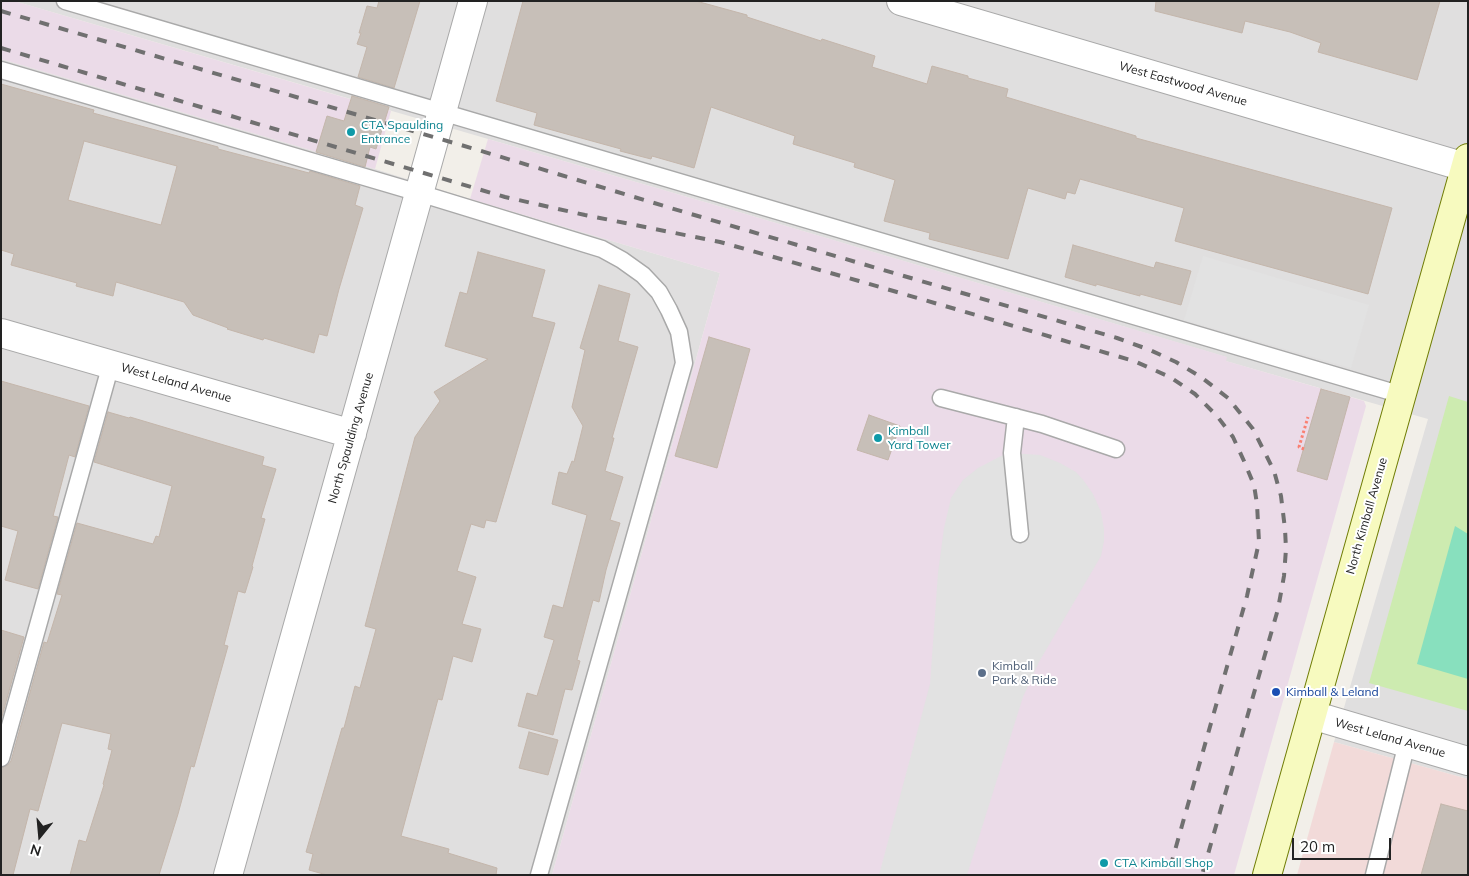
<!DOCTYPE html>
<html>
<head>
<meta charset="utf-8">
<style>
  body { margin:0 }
  #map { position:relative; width:1469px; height:876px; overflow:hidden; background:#f2efe9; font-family:Mulish,sans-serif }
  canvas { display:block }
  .frame { position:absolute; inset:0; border:2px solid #222; pointer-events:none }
  .north { position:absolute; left:15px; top:811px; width:50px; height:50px; -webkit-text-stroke:4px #fff; paint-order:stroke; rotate:197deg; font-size:14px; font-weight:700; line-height:20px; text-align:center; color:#222 }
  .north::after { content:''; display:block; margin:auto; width:18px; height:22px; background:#222; clip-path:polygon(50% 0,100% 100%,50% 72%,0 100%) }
  .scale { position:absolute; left:1292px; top:838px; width:99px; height:22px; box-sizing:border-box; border:2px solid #222; border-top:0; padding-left:6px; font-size:15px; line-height:18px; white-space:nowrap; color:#222; -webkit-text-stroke:4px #fff; paint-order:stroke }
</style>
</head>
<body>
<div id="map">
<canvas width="1469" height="876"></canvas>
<div class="frame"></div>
<div class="north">N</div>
<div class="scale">20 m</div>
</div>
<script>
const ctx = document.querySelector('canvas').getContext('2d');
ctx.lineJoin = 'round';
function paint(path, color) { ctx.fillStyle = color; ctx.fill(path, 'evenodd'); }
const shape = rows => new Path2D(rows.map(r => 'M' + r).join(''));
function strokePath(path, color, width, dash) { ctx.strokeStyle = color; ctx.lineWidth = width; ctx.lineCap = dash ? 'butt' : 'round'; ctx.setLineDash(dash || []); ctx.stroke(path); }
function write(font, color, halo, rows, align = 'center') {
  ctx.font = font + ' Mulish,sans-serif'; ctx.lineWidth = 4; ctx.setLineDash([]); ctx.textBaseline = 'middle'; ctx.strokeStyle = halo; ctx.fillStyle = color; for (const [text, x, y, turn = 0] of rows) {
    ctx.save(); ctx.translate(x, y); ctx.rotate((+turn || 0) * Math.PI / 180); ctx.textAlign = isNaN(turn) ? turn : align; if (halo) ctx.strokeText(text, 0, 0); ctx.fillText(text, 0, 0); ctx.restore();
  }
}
paint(shape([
  [14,1,1468,1,1468,779,1334,742,1428,419,1229,362,1225,361,1226,357,739,212],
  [1,59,375,169,470,199,720,273,552,875,1,875]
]), '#e0dfdf');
paint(shape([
  [1334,742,1468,779,1468,875,1297,875]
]), '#f2dad9');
paint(shape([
  [1,1,14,1,391,111,375,169,1,59],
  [488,139,739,212,1227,357,1226,361,1364,401,1366,406,1234,875,552,875,720,273,470,199]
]), '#ebdbe8');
paint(shape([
  [1449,396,1468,402,1468,711,1369,683]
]), '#cdebb0');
paint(shape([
  [1455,526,1468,534,1468,679,1417,664]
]), '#88e0be');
paint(shape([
  [1203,256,1369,305,1351,368,1184,320],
  [1012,453,1040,455,1060,463,1076,472,1084,481,1093,494,1101,512,1104,529,1104,541,1101,556,1039,662,1023,697,967,875,879,875,930,684,938,573,944,528,951,498,963,480,978,468,1001,456]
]), '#e2e2e2');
const building = shape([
  [379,1,420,1,394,88,358,77,367,47,357,44,361,33,359,33,367,6,377,8,379,1],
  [523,1,696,1,747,15,747,17,821,41,822,39,875,56,872,67,927,84,932,66,968,76,968,78,1008,89,1006,97,1136,136,1136,138,1392,208,1368,294,1175,241,1184,208,1080,179,1075,194,1067,192,1065,199,1028,188,1008,259,929,239,930,233,884,221,895,180,854,167,855,163,793,144,795,136,711,107,694,168,652,156,651,159,620,151,621,149,534,125,537,113,496,101,523,1],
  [1156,1,1440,1,1417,80,1318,52,1321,43,1290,32,1245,21,1242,33,1155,11,1156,1],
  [1,84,94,110,93,113,218,147,218,149,309,173,310,171,360,186,355,205,363,208,339,289,327,336,319,334,314,353,264,338,263,340,227,329,228,328,193,315,184,302,116,282,113,296,76,286,77,283,11,265,14,254,1,250,1,84],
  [84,141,177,166,161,225,68,200,84,141],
  [352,96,389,107,376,149,370,147,365,167,316,152,327,116,344,121,352,96],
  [1073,245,1154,268,1156,262,1191,271,1181,305,1140,294,1140,296,1096,284,1096,286,1065,277,1073,245],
  [478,252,545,270,532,317,555,323,496,522,486,520,484,528,471,524,457,571,476,577,462,624,481,629,472,662,453,656,442,700,438,699,401,836,449,849,448,853,497,868,496,875,327,875,309,870,313,854,306,852,342,728,344,728,355,686,360,688,376,629,365,626,415,437,440,401,434,392,488,359,445,346,460,292,467,294,478,252],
  [599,285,630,294,618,341,638,347,612,438,614,438,605,471,623,477,610,520,620,523,606,570,599,602,593,600,577,660,580,661,572,690,565,689,553,735,518,726,527,693,537,696,554,640,544,637,553,605,563,608,587,515,552,504,559,472,567,474,572,461,574,462,583,426,572,407,585,350,580,348,599,285],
  [709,337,750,349,717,468,675,456,709,337],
  [1,381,89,406,75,457,69,455,53,516,58,517,38,589,5,580,18,531,1,526,1,381],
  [1321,389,1350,397,1327,480,1297,471,1321,389],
  [108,412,129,418,130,417,264,457,262,465,276,469,261,518,265,519,252,566,253,567,245,593,238,591,224,645,228,646,217,685,194,767,191,766,178,814,159,875,70,875,79,840,86,842,104,785,103,784,112,750,108,749,111,734,62,723,38,811,30,809,13,875,1,875,1,768,8,765,11,761,44,642,47,643,62,595,57,594,77,523,153,544,156,536,159,537,172,486,94,462,108,412],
  [869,415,900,426,888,460,857,450,869,415],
  [1,630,24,637,1,720,1,630],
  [529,732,558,740,548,775,519,768,529,732],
  [1441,804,1468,811,1468,875,1421,875,1441,804]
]);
paint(building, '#c7bfb8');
strokePath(building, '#c4b6ab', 1);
const lane = shape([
  [65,1,1402,395],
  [1,70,419,193,602,249,622,260,643,275,659,292,669,310,679,332,684,363,539,875],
  [941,398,1042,424,1116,449],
  [1016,417,1012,453,1020,534],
  [1,758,111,364],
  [1374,875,1407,743]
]);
const street = shape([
  [901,1,1465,167],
  [1,333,352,434],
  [1312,715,1468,761],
  [228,875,473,1]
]);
const secondary = shape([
  [1267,875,1468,158]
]);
strokePath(lane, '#a9a9a9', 19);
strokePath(street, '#a9a9a9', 30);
strokePath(secondary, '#707d05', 30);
strokePath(shape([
  [378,140,387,143],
  [1304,449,1299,447,1308,417]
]), '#fa8072', 3, [2.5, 2.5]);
strokePath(lane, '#fff', 16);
strokePath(street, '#fff', 28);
strokePath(secondary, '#f7fabf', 28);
strokePath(shape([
  [1,11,478,150,684,212,1117,338,1150,350,1176,362,1201,377,1228,398,1253,429,1274,471,1281,496,1285,529,1286,549,1284,576,1278,609,1202,875],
  [1,48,505,197,585,215,720,242,859,281,1134,361,1170,377,1195,394,1217,416,1233,437,1244,461,1254,485,1257,504,1259,542,1247,596,1168,875]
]), '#707070', 4, [10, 10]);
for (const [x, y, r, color] of [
  [351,132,5,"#0f9aa8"],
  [878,438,5,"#0f9aa8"],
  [982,673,5,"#5c6f8a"],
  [1276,692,5,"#1a4fb4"],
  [1104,863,5,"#0f9aa8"]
]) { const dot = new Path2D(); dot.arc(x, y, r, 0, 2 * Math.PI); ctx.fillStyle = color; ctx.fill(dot); strokePath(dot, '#fff', 2); }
write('12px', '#222', '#fff', [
  ["West Eastwood Avenue",1183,84,16],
  ["West Leland Avenue",176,383,16],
  ["North Spaulding Avenue",351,438,-74],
  ["North Kimball Avenue",1367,516,-74],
  ["West Leland Avenue",1390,738,16]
]);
write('12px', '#0d838f', '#fff', [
  ["CTA Spaulding",361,125],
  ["Entrance",361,139],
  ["Kimball",888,431],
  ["Yard Tower",888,445],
  ["CTA Kimball Shop",1114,863]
], 'left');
write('12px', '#4e5e75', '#fff', [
  ["Kimball",992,666],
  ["Park & Ride",992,680]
], 'left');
write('12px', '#164399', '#fff', [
  ["Kimball & Leland",1286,692]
], 'left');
</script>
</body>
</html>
